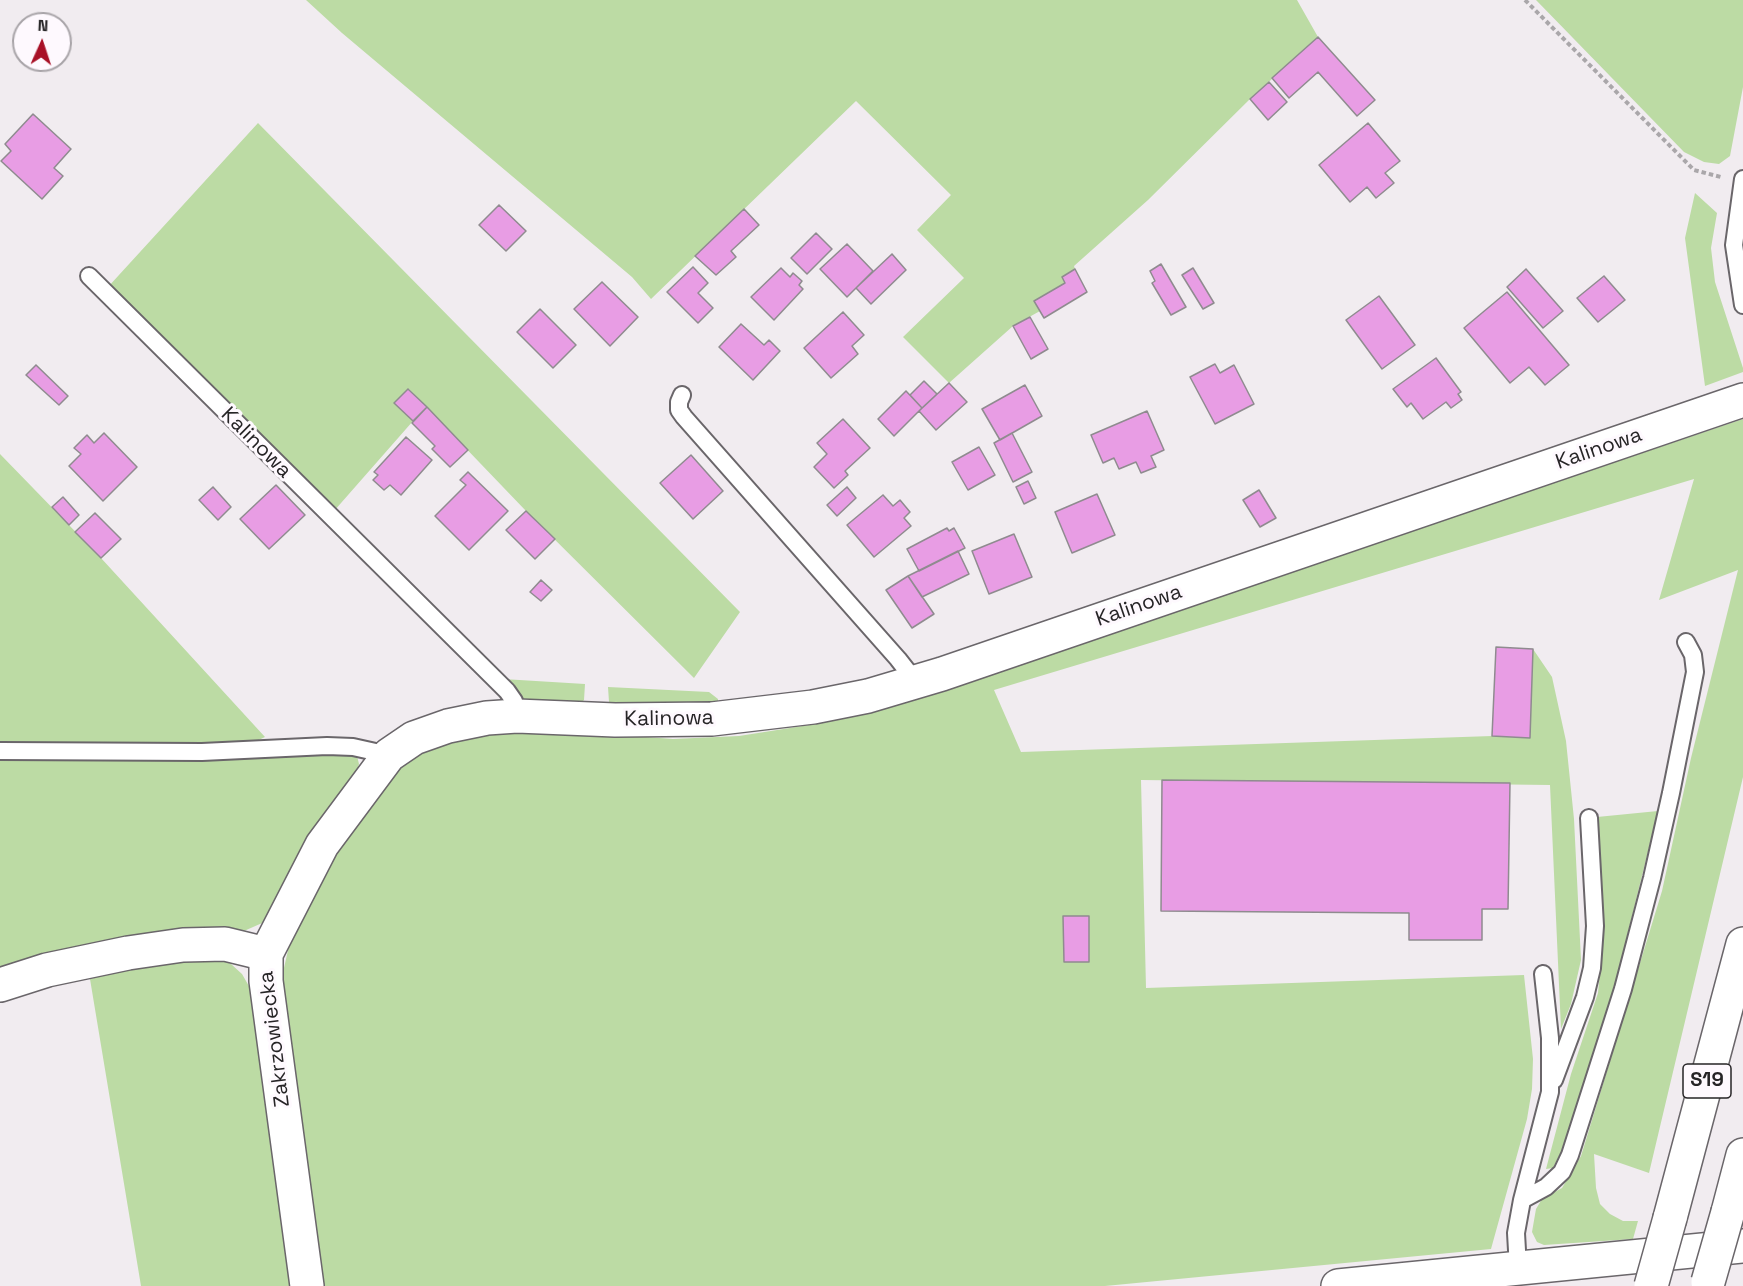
<!DOCTYPE html>
<html>
<head>
<meta charset="utf-8">
<style>
  body { margin:0 }
  #map { position:relative; width:1743px; height:1286px; overflow:hidden; background:#f1ecf0; font-family:"Space Grotesk",sans-serif }
  canvas { display:block }
  .north { position:absolute; left:12px; top:12px; width:60px; height:60px; box-sizing:border-box; background:#fef9fe; border:2px solid #a8a4a8; border-radius:50%; rotate:3deg; font-size:16px; font-weight:700; line-height:24px; text-align:center; color:#262426 }
  .north::after { content:''; display:block; margin:auto; width:21px; height:27px; background:#a81127; clip-path:polygon(50% 0,100% 100%,50% 72%,0 100%) }
</style>
</head>
<body>
<div id="map">
<canvas width="1743" height="1286"></canvas>
<div class="north">N</div>
</div>
<script>
const ctx = document.querySelector('canvas').getContext('2d');
ctx.lineJoin = 'round';
function paint(path, color) { ctx.fillStyle = color; ctx.fill(path, 'evenodd'); }
const shape = rows => new Path2D(rows.map(r => 'M' + r).join(''));
function strokePath(path, color, width, dash) { ctx.strokeStyle = color; ctx.lineWidth = width; ctx.lineCap = dash ? 'butt' : 'round'; ctx.setLineDash(dash || []); ctx.stroke(path); }
function write(font, color, halo, rows, align = 'center') {
  ctx.font = font + ' "Space Grotesk",sans-serif'; ctx.lineWidth = 6; ctx.setLineDash([]); ctx.textBaseline = 'middle'; ctx.strokeStyle = halo; ctx.fillStyle = color; for (const [text, x, y, turn = 0] of rows) {
    ctx.save(); ctx.translate(x, y); ctx.rotate((+turn || 0) * Math.PI / 180); ctx.textAlign = isNaN(turn) ? turn : align; if (halo) ctx.strokeText(text, 0, 0); ctx.fillText(text, 0, 0); ctx.restore();
  }
}
paint(shape([
  [306,0,1297,0,1318,37,1250,99,1148,200,1074,266,1075,269,1062,277,1065,283,1035,301,1040,311,1013,326,949,383,903,337,964,278,917,230,951,195,856,101,651,299,632,277,342,33],
  [1536,0,1743,0,1743,87,1730,156,1719,164,1704,162,1684,152],
  [258,123,740,612,694,678,526,511,409,389,394,403,413,421,334,511,108,287],
  [1695,193,1717,213,1711,248,1715,282,1743,368,1743,372,1705,386,1685,238],
  [1743,419,1743,777,1649,1173,1594,1154,1596,1188,1600,1204,1610,1214,1623,1221,1638,1221,1633,1239,1544,1245,1537,1242,1532,1232,1536,1209,1542,1199,1562,1188,1581,1156,1662,891,1691,758,1738,570,1659,600,1694,479,994,690,1021,752,1492,736,1530,738,1533,649,1552,677,1566,741,1574,819,1581,960,1571,1004,1561,1029,1550,785,1141,780,1146,988,1524,975,1533,1059,1532,1089,1527,1119,1491,1249,1105,1286,321,1286,281,981,294,924,334,849,391,774,412,756,466,735,552,730,673,739,739,736,809,725,912,699],
  [0,454,101,558,265,737,250,744,0,744],
  [503,679,585,684,584,700,579,705,527,704],
  [608,687,709,692,718,699,718,705,612,705,609,702],
  [343,751,357,756,359,764,356,774,269,920,244,931,209,931,0,976,0,760,203,761],
  [1658,811,1613,993,1561,1152,1553,1168,1546,1169,1571,1074,1598,993,1601,962,1597,817],
  [217,958,231,964,242,974,250,988,293,1286,141,1286,90,979,136,967]
]), '#bcdba4');
const building = shape([
  [1318,37,1375,100,1357,116,1318,72,1289,98,1272,78,1318,37],
  [1269,82,1287,102,1268,120,1250,99,1269,82],
  [33,114,71,149,54,168,63,176,42,199,1,161,11,151,5,144,33,114],
  [1368,123,1400,161,1385,173,1394,183,1376,198,1367,187,1350,202,1319,165,1368,123],
  [499,205,526,231,506,251,479,225,499,205],
  [744,209,759,225,731,251,736,257,716,275,695,256,744,209],
  [816,233,832,249,807,274,791,258,816,233],
  [847,244,873,271,847,297,820,269,847,244],
  [892,254,906,270,871,304,856,288,892,254],
  [1161,264,1186,307,1171,315,1152,283,1155,281,1150,271,1161,264],
  [693,267,708,283,698,293,713,308,698,323,667,292,693,267],
  [781,268,790,277,793,273,802,281,799,285,803,289,774,320,751,297,781,268],
  [1193,268,1214,303,1203,309,1182,275,1193,268],
  [1075,269,1087,292,1044,318,1034,301,1065,283,1062,277,1075,269],
  [1526,269,1563,311,1543,328,1507,287,1526,269],
  [1604,276,1625,300,1598,322,1577,298,1604,276],
  [602,282,638,317,610,346,574,309,602,282],
  [1507,292,1569,365,1545,385,1529,367,1510,383,1464,328,1507,292],
  [1379,296,1415,345,1382,369,1346,320,1379,296],
  [540,309,576,345,553,368,517,332,540,309],
  [843,312,864,335,852,346,858,354,831,378,804,348,843,312],
  [1030,317,1048,349,1031,359,1013,326,1030,317],
  [741,324,764,345,769,340,780,351,753,380,719,347,741,324],
  [1436,358,1461,392,1458,394,1462,400,1451,408,1446,402,1423,419,1411,403,1407,407,1393,389,1436,358],
  [1215,364,1220,373,1234,365,1254,404,1215,424,1190,377,1215,364],
  [36,365,68,396,59,405,26,375,36,365],
  [924,381,937,394,922,408,910,395,924,381],
  [949,383,967,402,936,430,919,411,949,383],
  [1025,385,1042,416,1000,440,982,409,1025,385],
  [408,389,427,407,413,421,394,403,408,389],
  [906,391,922,408,894,436,878,419,906,391],
  [427,407,468,450,450,467,432,449,435,446,412,423,427,407],
  [1147,411,1164,450,1151,456,1156,467,1141,473,1136,462,1119,469,1114,458,1103,463,1091,435,1147,411],
  [843,419,870,448,845,471,848,475,834,488,814,467,827,454,817,443,843,419],
  [104,433,137,467,103,501,69,466,81,454,74,448,87,435,94,443,104,433],
  [1012,433,1032,472,1013,482,994,443,1012,433],
  [406,437,432,460,401,495,390,485,384,490,373,480,378,475,374,472,406,437],
  [979,447,995,475,968,490,952,462,979,447],
  [691,455,723,491,693,519,660,483,691,455],
  [468,472,508,511,469,550,435,516,466,485,460,480,468,472],
  [1028,481,1036,498,1024,504,1016,487,1028,481],
  [276,485,305,515,269,549,240,519,276,485],
  [213,487,231,507,218,520,199,500,213,487],
  [847,487,856,498,837,516,827,505,847,487],
  [1259,490,1276,518,1260,527,1243,500,1259,490],
  [1097,494,1115,535,1072,553,1055,512,1097,494],
  [883,495,893,506,900,500,910,512,904,518,911,526,874,557,847,525,883,495],
  [63,497,79,515,69,525,52,507,63,497],
  [526,511,555,539,535,559,506,530,526,511],
  [95,513,121,539,101,558,75,532,95,513],
  [947,528,949,531,954,528,965,548,919,571,907,549,947,528],
  [1014,534,1032,577,989,594,972,551,1014,534],
  [958,551,969,574,922,597,908,576,958,551],
  [908,576,934,614,912,628,886,590,908,576],
  [541,580,552,590,541,601,530,592,541,580],
  [1496,647,1533,649,1530,738,1492,736,1496,647],
  [1162,780,1510,783,1508,909,1482,909,1482,940,1409,940,1409,913,1161,911,1162,780],
  [1063,916,1089,916,1089,962,1064,962,1063,916]
]);
paint(building, '#e89de4');
strokePath(building, '#8f8b8f', 1.5);
const service = shape([
  [1743,179,1734,245,1743,305],
  [89,276,507,691,514,701,517,716],
  [682,395,679,402,679,410,684,417,898,659,916,682],
  [0,751,202,752,327,746,353,747,389,755],
  [1554,1080,1585,997,1592,968,1595,926,1589,818],
  [1522,1200,1546,1187,1562,1172,1570,1155,1623,989,1652,878,1671,793,1695,672,1693,655,1686,642],
  [1518,1268,1516,1233,1522,1200,1550,1092,1550,1038,1543,974]
]);
const minor = shape([
  [0,985,47,970,128,953,183,945,225,944,266,954],
  [307,1286,266,981,266,954,322,845,389,755,414,738,448,726,487,718,517,716,615,720,712,719,813,707,868,696,942,674,1743,400]
]);
const tertiary = shape([
  [1338,1286,1743,1246]
]);
const motorway = shape([
  [1728,1212,1743,1155],
  [1670,1218,1743,944]
]);
strokePath(service, '#6a666a', 20);
strokePath(minor, '#6a666a', 36);
strokePath(tertiary, '#6a666a', 36);
strokePath(motorway, '#6a666a', 36);
strokePath(shape([
  [1525,0,1694,170,1721,177]
]), '#aaa7aa', 4, [4.5, 3]);
strokePath(service, '#fff', 16);
strokePath(minor, '#fff', 33);
strokePath(tertiary, '#fff', 33);
strokePath(motorway, '#fff', 33);
const motorwayBridge = shape([
  [1708,1282,1728,1212],
  [1651,1286,1670,1218]
]);
strokePath(motorwayBridge, '#6a666a', 36, []);
strokePath(motorwayBridge, '#fff', 33);
for (const [x, y, w] of [
  [1707,1081,48]
]) { const box = new Path2D(); box.roundRect(x - w / 2, y - 17, w, 34, 4.5); ctx.fillStyle = '#fef9fe'; ctx.fill(box); strokePath(box, '#262426', 1.5); }
write('bold 20px', '#262426', null, [
  ["S19",1707,1081]
]);
write('21px', '#262426', '#fef9fe', [
  ["Kalinowa",256,443,45],
  ["Kalinowa",1599,449,-19],
  ["Kalinowa",1139,606,-19],
  ["Kalinowa",669,719,-1],
  ["Zakrzowiecka",275,1039,-97]
]);
</script>
</body>
</html>
